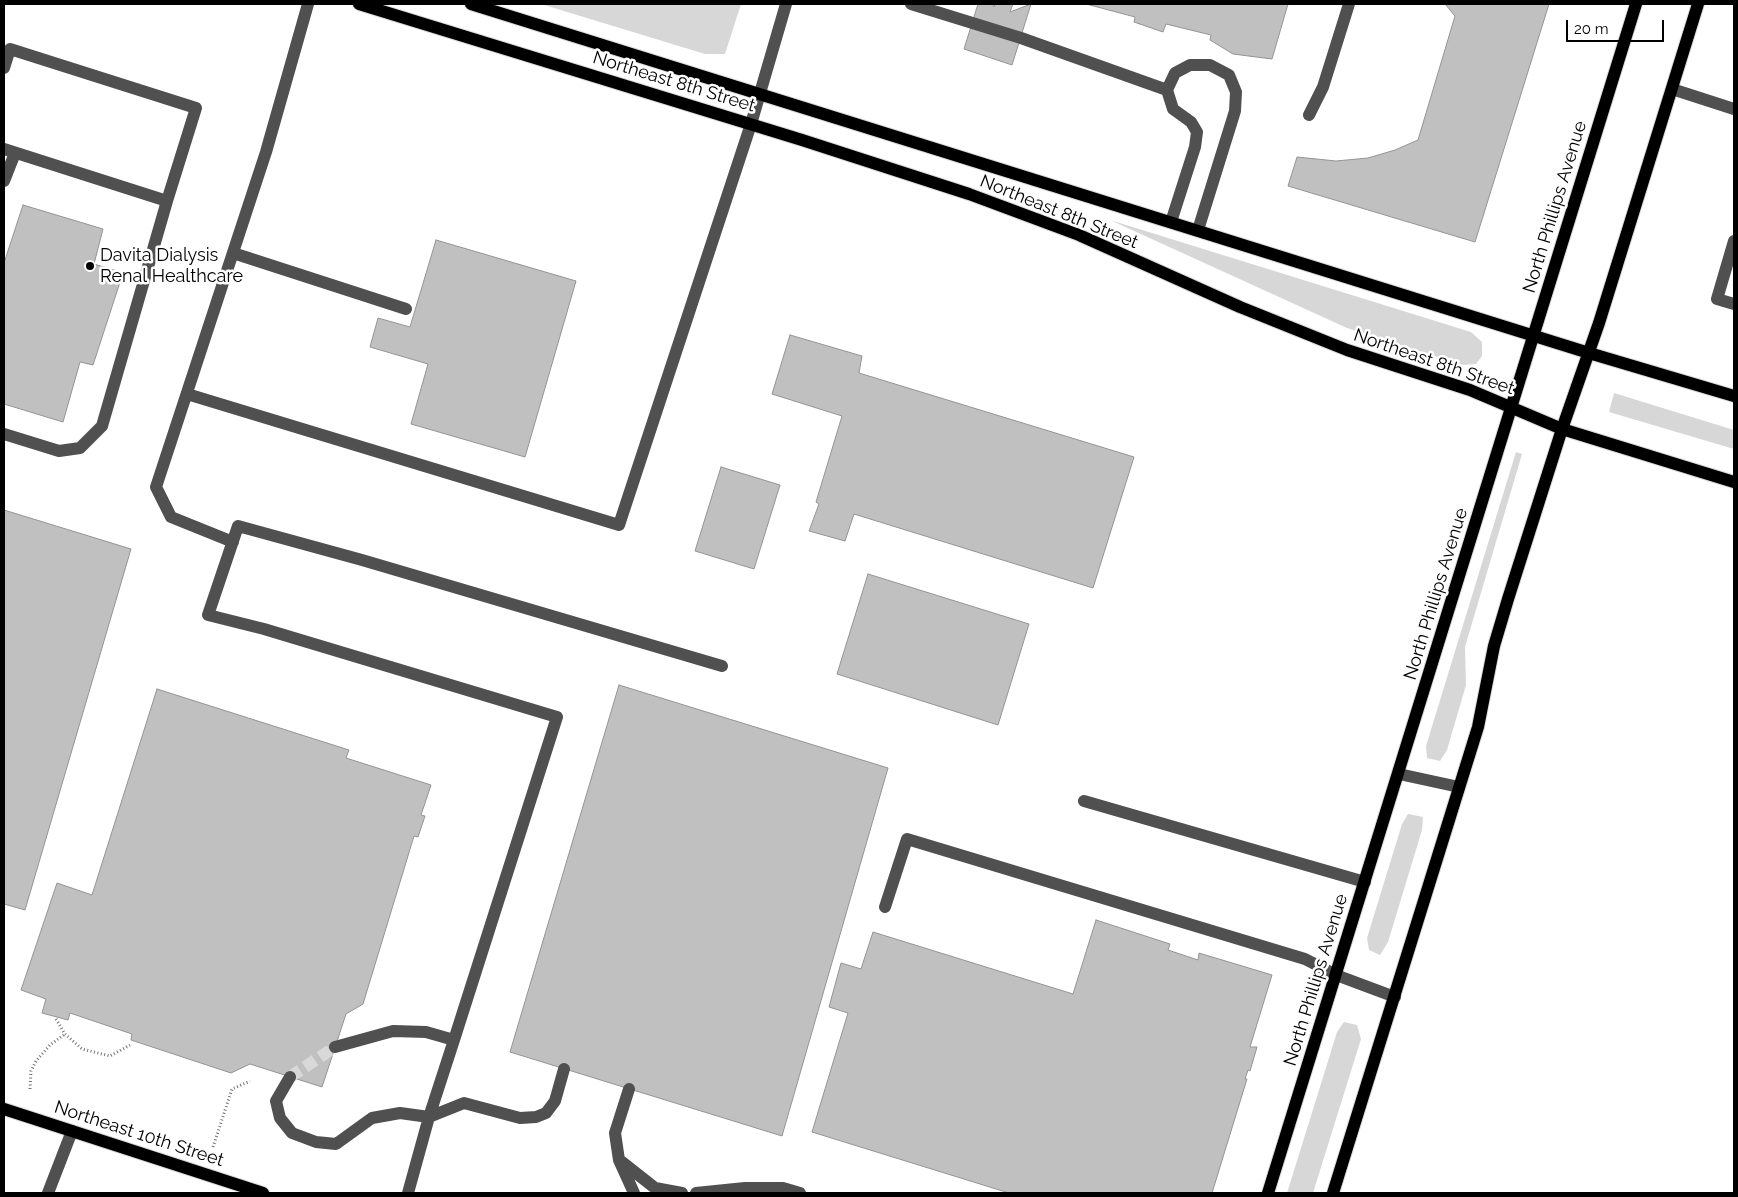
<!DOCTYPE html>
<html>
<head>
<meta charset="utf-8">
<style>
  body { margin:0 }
  #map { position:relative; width:1738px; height:1197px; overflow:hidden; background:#fff; font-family:Raleway,sans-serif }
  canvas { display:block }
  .frame { position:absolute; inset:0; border:5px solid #000; pointer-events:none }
  .scale { position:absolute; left:1566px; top:20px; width:98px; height:22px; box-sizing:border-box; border:2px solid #000; border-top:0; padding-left:6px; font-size:15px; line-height:18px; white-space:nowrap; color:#000; -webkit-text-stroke:4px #fff; paint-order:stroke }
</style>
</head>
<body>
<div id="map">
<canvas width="1738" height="1197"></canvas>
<div class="frame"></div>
<div class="scale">20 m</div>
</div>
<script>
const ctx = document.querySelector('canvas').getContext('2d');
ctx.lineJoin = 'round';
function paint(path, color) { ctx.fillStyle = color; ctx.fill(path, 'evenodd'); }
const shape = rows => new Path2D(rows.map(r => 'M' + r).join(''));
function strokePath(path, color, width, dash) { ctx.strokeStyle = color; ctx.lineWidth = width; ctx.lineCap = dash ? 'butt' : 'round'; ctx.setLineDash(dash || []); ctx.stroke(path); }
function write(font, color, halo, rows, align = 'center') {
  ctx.font = font + ' Raleway,sans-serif'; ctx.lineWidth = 5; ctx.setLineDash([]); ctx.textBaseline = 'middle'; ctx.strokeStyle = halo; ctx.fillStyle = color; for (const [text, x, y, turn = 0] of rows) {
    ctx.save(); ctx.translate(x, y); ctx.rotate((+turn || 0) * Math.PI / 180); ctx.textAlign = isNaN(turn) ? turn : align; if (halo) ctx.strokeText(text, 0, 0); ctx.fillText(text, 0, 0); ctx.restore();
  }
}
paint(shape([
  [541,4,741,4,725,54,705,54],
  [1110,220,1471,332,1482,342,1482,356,1476,364,1463,365,1347,328],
  [1614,393,1734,430,1734,449,1609,412],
  [1516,452,1522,454,1465,647,1466,685,1447,750,1440,761,1427,758,1426,746],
  [1408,814,1423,817,1422,830,1388,942,1380,955,1369,950,1367,938,1402,824],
  [1344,1022,1357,1025,1361,1039,1313,1193,1287,1193,1337,1032]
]), '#d7d7d7');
const building = shape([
  [978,4,992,4,994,7,995,4,1013,4,1010,12,1031,4,1012,65,964,49,978,4],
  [1086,4,1288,4,1272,59,1233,54,1210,40,1211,35,1166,24,1163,32,1134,22,1135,17,1086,4],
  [1445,4,1549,4,1475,242,1288,186,1297,157,1336,161,1368,158,1395,150,1418,140,1455,16,1445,4],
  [23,205,103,229,94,264,123,273,93,365,80,362,63,422,4,404,4,263,23,205],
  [436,240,576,281,525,457,411,424,428,364,370,347,378,318,410,327,436,240],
  [790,335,862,356,859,373,1134,457,1093,588,854,514,845,541,809,531,819,504,816,502,842,416,772,394,790,335],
  [721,467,780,485,754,569,695,551,721,467],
  [4,510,131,549,25,910,4,904,4,510],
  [868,574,1029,624,998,725,837,674,868,574],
  [619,685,888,768,782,1136,510,1052,619,685],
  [157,689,349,750,346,758,431,785,421,815,425,816,418,837,414,836,363,1004,346,1014,322,1087,250,1064,231,1073,131,1040,132,1034,70,1013,68,1020,42,1013,46,999,21,990,57,883,92,895,157,689],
  [1096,920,1170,944,1168,950,1198,960,1199,953,1272,975,1250,1047,1257,1047,1250,1071,1248,1070,1245,1079,1247,1079,1212,1193,1009,1193,812,1132,848,1013,829,1007,841,963,861,969,873,932,1073,994,1096,920]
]);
paint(building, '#c0c0c0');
strokePath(building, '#949494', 1);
strokePath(shape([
  [290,1077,335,1047]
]), '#d9d9d9', 12, [12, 6]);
const major = shape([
  [359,4,802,140,969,194,1079,235,1240,307,1347,350,1470,390,1562,429,1734,482],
  [471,4,1589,353,1734,396],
  [4,1109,263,1193],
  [1268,1193,1636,4],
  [1333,1193,1478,727,1494,646,1508,599,1562,429,1599,323,1698,4]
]);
strokePath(major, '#dbdbdb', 14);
strokePath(shape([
  [56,1019,65,1034,82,1049,110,1056,130,1045],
  [30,1089,31,1071,36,1061,50,1045,65,1034],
  [213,1147,232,1089,250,1081]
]), '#727272', 3, [1, 2.5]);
strokePath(shape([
  [911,4,1021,38,1167,90],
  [4,68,10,49,196,108,167,201],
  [1672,89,1734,109],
  [1309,115,1323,87,1349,4],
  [4,149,167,201,102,426,80,448,59,451,4,434],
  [4,181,15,153],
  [1171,222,1195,147,1197,132,1191,122,1173,109,1167,90,1175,73,1190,65,1210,65,1229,75,1236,92,1235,111,1198,230],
  [1734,241,1717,299,1734,304],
  [233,253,406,309],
  [187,394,619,525,751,124,786,4],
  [233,542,171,517,156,487,266,152,308,4],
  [1399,774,1459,787],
  [1084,801,1365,882],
  [885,907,907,839,1305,959,1336,975,1395,997],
  [454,1040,557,717,264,629,208,615,238,526,362,560,722,666],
  [335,1047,393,1031,426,1032,454,1040,429,1117],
  [290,1077,276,1101,280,1118,292,1133,316,1142,336,1144,372,1118,400,1113,429,1117,408,1193],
  [629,1089,615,1133,619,1160,634,1193],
  [429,1117,464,1103,520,1118,536,1117,546,1113,555,1101,564,1069],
  [622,1162,655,1188,682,1193],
  [48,1193,72,1131],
  [696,1193,745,1188,783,1188,800,1193]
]), '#505050', 12);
strokePath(major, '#000', 12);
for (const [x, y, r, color] of [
  [90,266,5,"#000"]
]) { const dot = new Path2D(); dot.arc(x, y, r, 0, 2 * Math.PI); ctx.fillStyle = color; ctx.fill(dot); strokePath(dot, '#fff', 2); }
write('18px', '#000', '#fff', [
  ["Northeast 8th Street",674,82,17],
  ["North Phillips Avenue",1555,207,-73],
  ["Northeast 8th Street",1059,212,22],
  ["Northeast 8th Street",1434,362,19],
  ["North Phillips Avenue",1436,594,-73],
  ["North Phillips Avenue",1316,980,-73],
  ["Northeast 10th Street",139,1134,18]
]);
write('18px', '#000', '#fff', [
  ["Davita Dialysis",100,256],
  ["Renal Healthcare",100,277]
], 'left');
</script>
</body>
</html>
